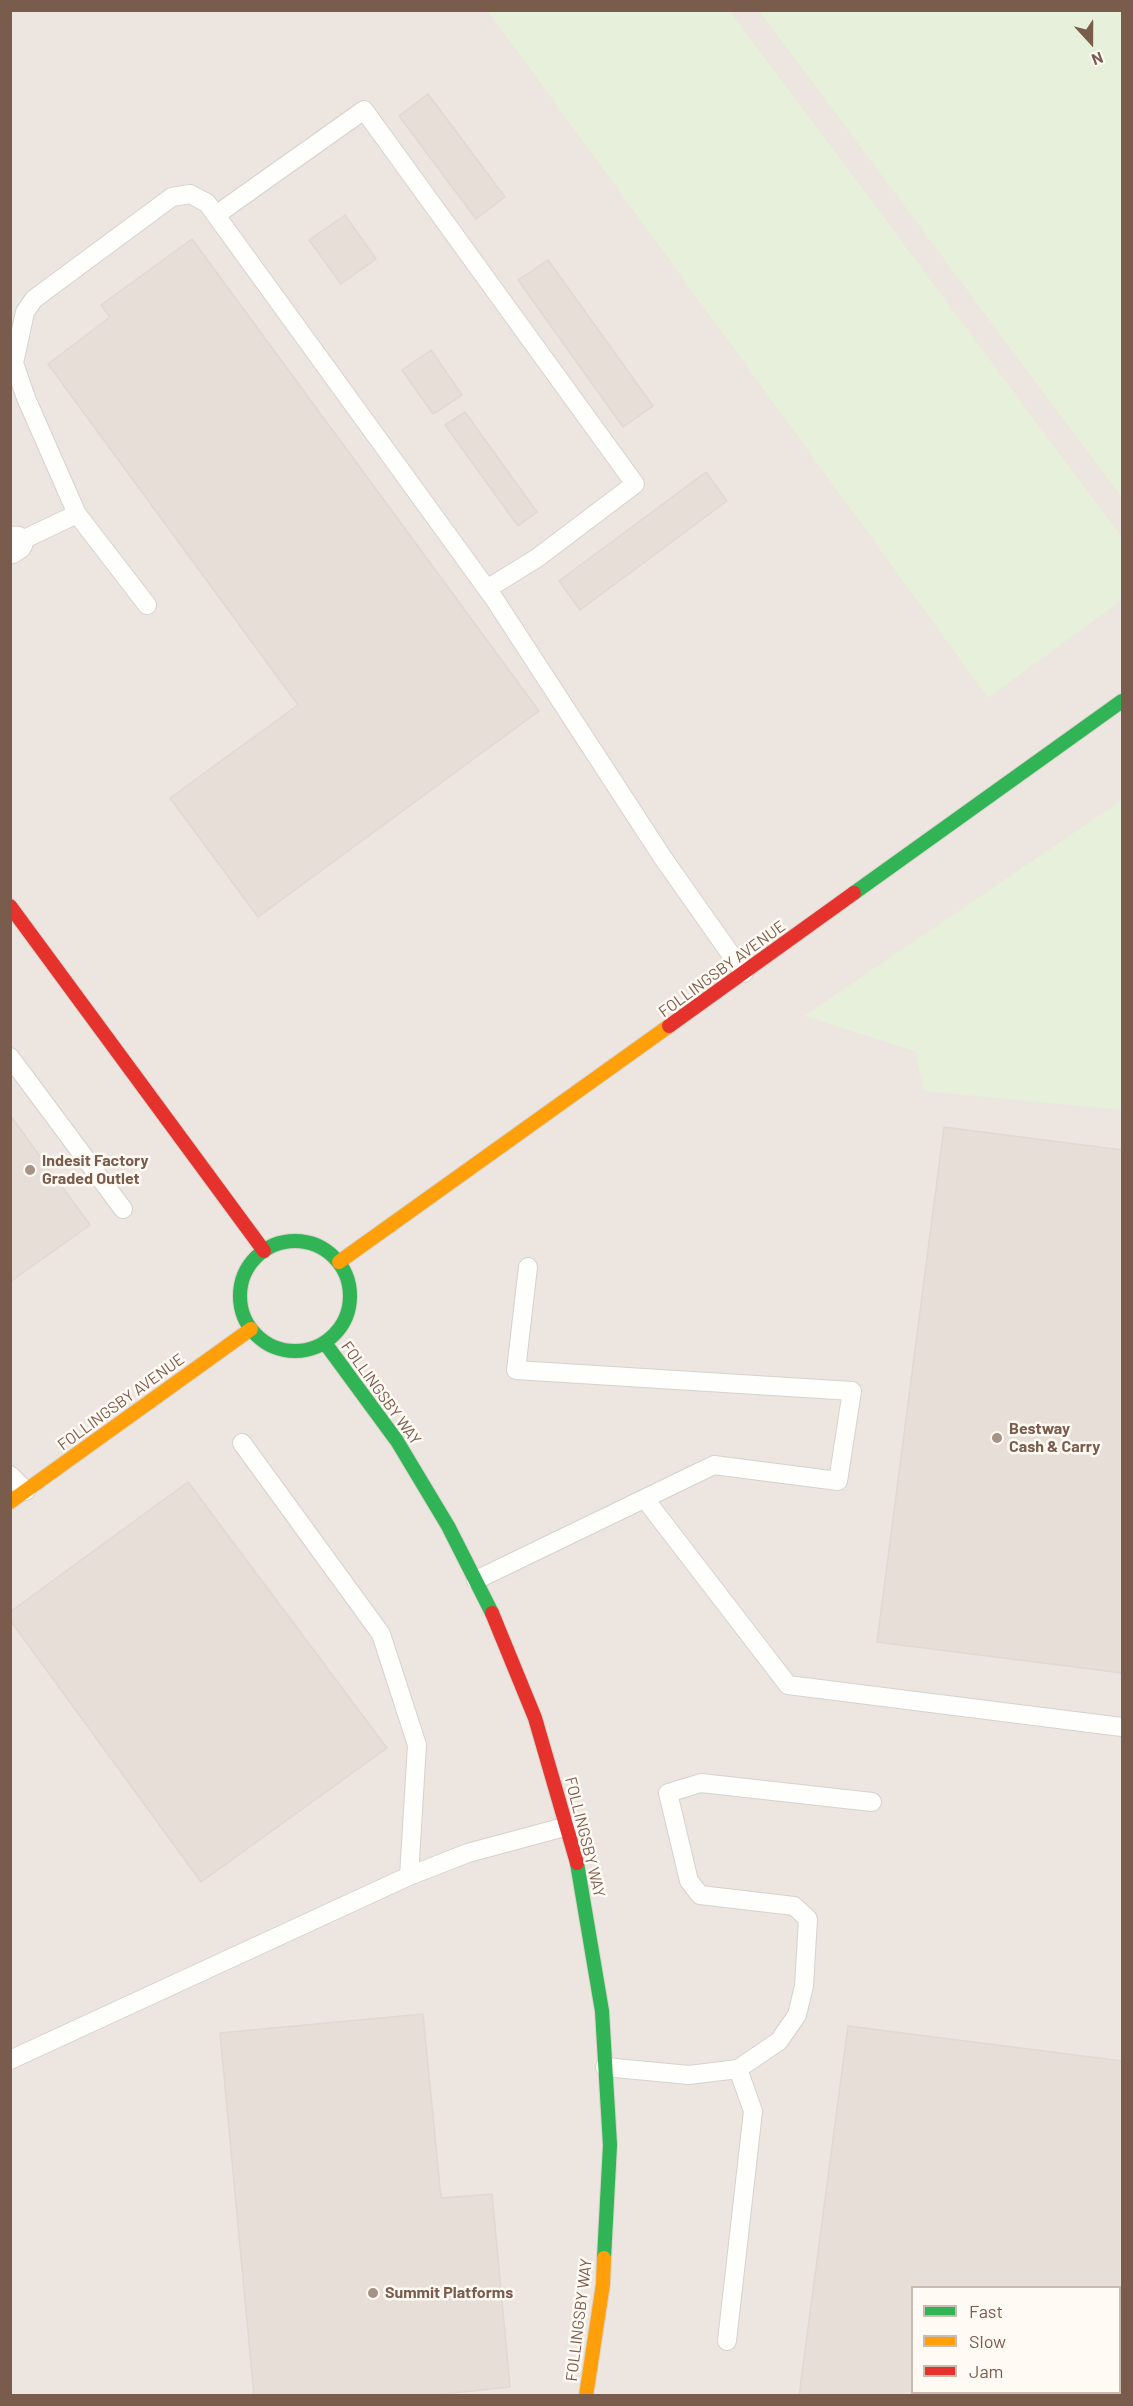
<!DOCTYPE html>
<html>
<head>
<meta charset="utf-8">
<style>
  body { margin:0 }
  #map { position:relative; width:1133px; height:2406px; overflow:hidden; background:#f9f5f0; font-family:Barlow,sans-serif }
  canvas { display:block }
  .frame { position:absolute; inset:0; border:12px solid #7a5c4d; pointer-events:none }
  .legend { position:absolute; left:911px; top:2286px; width:210px; height:108px; box-sizing:border-box; background:#fffaf3; border:2px solid #cabbb1; margin:0; padding:8px 10px; list-style:none; font-size:18px; color:#7a5c4d }
  .legend li { display:flex; align-items:center; gap:12px; height:30px }
  .legend b { width:30px; border:2px solid #cabbb1 }
  .north { position:absolute; left:1061px; top:12px; width:60px; height:60px; -webkit-text-stroke:4px #fffaf3; paint-order:stroke; rotate:159deg; font-size:16px; font-weight:700; line-height:24px; text-align:center; color:#7a5c4d }
  .north::after { content:''; display:block; margin:auto; width:21px; height:27px; background:#7a5c4d; clip-path:polygon(50% 0,100% 100%,50% 72%,0 100%) }
</style>
</head>
<body>
<div id="map">
<canvas width="1133" height="2406"></canvas>
<div class="frame"></div>
<ul class="legend">
<li><b style="height:8px;background:#30b455"></b>Fast</li>
<li><b style="height:8px;background:#ff9f0a"></b>Slow</li>
<li><b style="height:8px;background:#e5322d"></b>Jam</li>
</ul>
<div class="north">N</div>
</div>
<script>
const ctx = document.querySelector('canvas').getContext('2d');
ctx.lineJoin = 'round';
function paint(path, color) { ctx.fillStyle = color; ctx.fill(path, 'evenodd'); }
const shape = rows => new Path2D(rows.map(r => 'M' + r).join(''));
function strokePath(path, color, width, dash) { ctx.strokeStyle = color; ctx.lineWidth = width; ctx.lineCap = dash ? 'butt' : 'round'; ctx.setLineDash(dash || []); ctx.stroke(path); }
function write(font, color, halo, rows, align = 'center') {
  ctx.font = font + ' Barlow,sans-serif'; ctx.lineWidth = 5; ctx.setLineDash([]); ctx.textBaseline = 'middle'; ctx.strokeStyle = halo; ctx.fillStyle = color; for (const [text, x, y, turn = 0] of rows) {
    ctx.save(); ctx.translate(x, y); ctx.rotate((+turn || 0) * Math.PI / 180); ctx.textAlign = isNaN(turn) ? turn : align; if (halo) ctx.strokeText(text, 0, 0); ctx.fillText(text, 0, 0); ctx.restore();
  }
}
paint(shape([
  [11,11,1122,11,1122,2395,11,2396],
  [912,2288,1120,2288,1120,2392,912,2392]
]), '#ede5e0');
paint(shape([
  [488,11,730,11,1122,537,1122,600,988,698],
  [759,11,1122,11,1122,498],
  [1122,800,1122,1110,924,1091,915,1051,804,1016]
]), '#e7f0db');
const building = shape([
  [428,94,505,197,476,219,399,116,428,94],
  [345,215,376,259,341,284,309,240,345,215],
  [192,239,539,711,258,917,170,798,298,705,48,364,110,317,101,305,192,239],
  [548,260,653,406,623,427,518,280,548,260],
  [431,350,462,395,433,414,402,370,431,350],
  [465,412,537,512,518,526,445,425,465,412],
  [706,472,727,501,580,610,559,581,706,472],
  [10,1115,90,1225,10,1282,10,1115],
  [944,1127,1122,1150,1122,1673,877,1642,944,1127],
  [188,1482,387,1748,201,1882,10,1620,10,1612,188,1482],
  [423,2014,441,2198,492,2194,510,2387,425,2396,254,2396,220,2033,423,2014],
  [848,2026,1122,2061,1122,2396,799,2396,848,2026],
  [912,2288,1120,2288,1120,2392,912,2392,912,2288]
]);
paint(building, '#e6ded7');
strokePath(building, '#e2d8d2', 1.5);
const lane = shape([
  [216,215,364,110,635,484,537,558,487,589],
  [16,543,77,514],
  [147,605,77,514,26,398,14,363,25,312,34,299,172,197,190,194,207,203,495,600,663,858,744,973],
  [10,1057,123,1209],
  [242,1443,381,1634,417,1745,409,1876],
  [10,1475,26,1491],
  [645,1499,788,1685,1122,1727],
  [476,1580,714,1465,838,1481,852,1391,516,1370,528,1267],
  [10,2060,409,1876,468,1853,568,1826],
  [605,2067,689,2075,738,2069,779,2041,797,2015,804,1986,808,1919,794,1906,700,1895,689,1881,668,1793,701,1783,872,1802],
  [727,2341,753,2111,738,2069]
]);
const street = shape([
  [10,547,16,543]
]);
const fast = shape([
  [854,893,1122,701],
  '240 1296a55 55 0 1 1 110 0a55 55 0 1 1-110 0Z',
  [325,1343,397,1441,448,1526,492,1613],
  [577,1863,602,2011,610,2145,604,2258]
]);
const slow = shape([
  [339,1262,669,1026],
  [10,1502,251,1329],
  [586,2396,603,2284,604,2258]
]);
const jam = shape([
  [10,906,264,1251],
  [669,1026,854,893],
  [492,1613,535,1718,577,1863]
]);
strokePath(lane, '#d7d1cb', 20);
strokePath(street, '#d7d1cb', 35);
strokePath(fast, '#d9d2cb', 16);
strokePath(slow, '#d9d2cb', 16);
strokePath(jam, '#d9d2cb', 16);
strokePath(lane, '#fefefd', 18);
strokePath(street, '#fefefd', 33);
strokePath(fast, '#30b455', 14);
strokePath(slow, '#ff9f0a', 14);
strokePath(jam, '#e5322d', 14);
for (const [x, y, r, color] of [
  [30,1170,6,"#a69286"],
  [997,1438,6,"#a69286"],
  [373,2293,6,"#a69286"]
]) { const dot = new Path2D(); dot.arc(x, y, r, 0, 2 * Math.PI); ctx.fillStyle = color; ctx.fill(dot); strokePath(dot, '#fffaf3', 2); }
write('16px', '#7a5c4d', '#fffaf3', [
  ["FOLLINGSBY AVENUE",722,969,-36],
  ["FOLLINGSBY WAY",381,1393,54],
  ["FOLLINGSBY AVENUE",121,1402,-36],
  ["FOLLINGSBY WAY",585,1837,76],
  ["FOLLINGSBY WAY",579,2320,-83]
]);
write('bold 16px', '#7a5c4d', '#fffaf3', [
  ["Indesit Factory",42,1161],
  ["Graded Outlet",42,1179],
  ["Bestway",1009,1429],
  ["Cash & Carry",1009,1447],
  ["Summit Platforms",385,2293]
], 'left');
</script>
</body>
</html>
